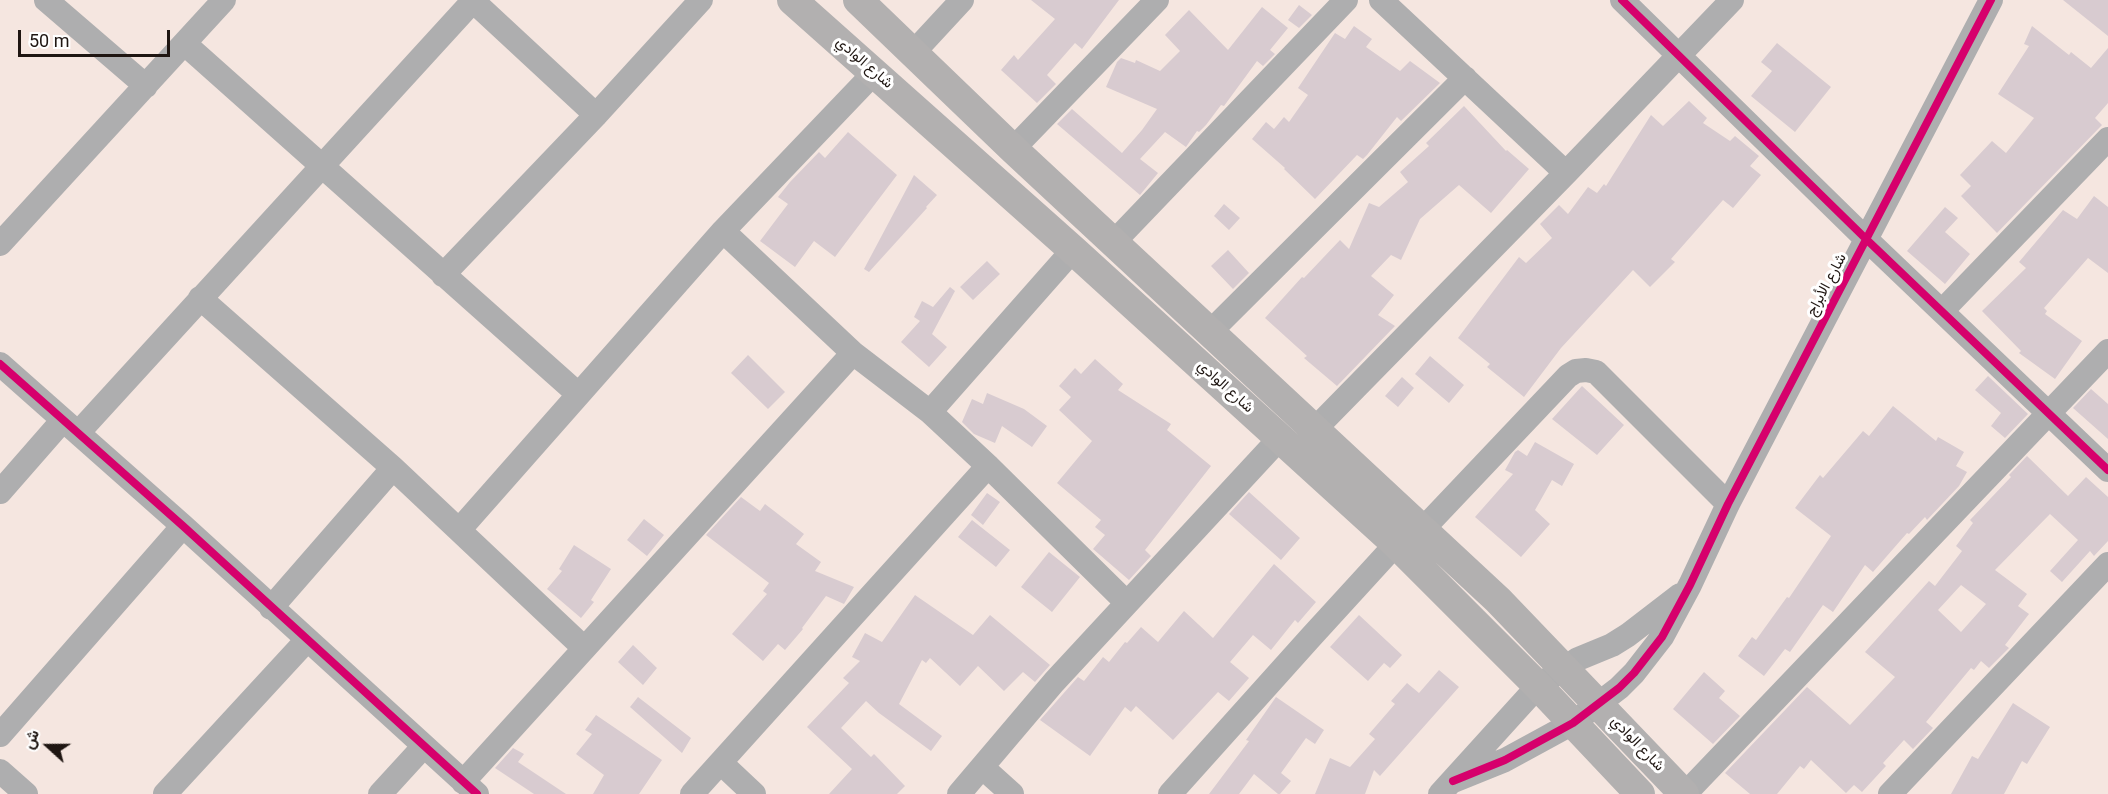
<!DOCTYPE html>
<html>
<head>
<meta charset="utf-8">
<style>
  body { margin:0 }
  #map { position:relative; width:2108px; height:794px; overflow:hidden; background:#f5e6e0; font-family:Roboto,Vazirmatn,sans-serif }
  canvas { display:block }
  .north { position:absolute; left:18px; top:716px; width:60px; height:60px; -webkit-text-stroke:4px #fff; paint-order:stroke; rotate:291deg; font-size:16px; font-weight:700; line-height:24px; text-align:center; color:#1f1612 }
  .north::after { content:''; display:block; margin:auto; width:21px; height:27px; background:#1f1612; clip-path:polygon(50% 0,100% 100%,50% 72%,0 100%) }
  .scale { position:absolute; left:18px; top:30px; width:152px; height:27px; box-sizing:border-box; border:3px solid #1f1612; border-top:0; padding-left:8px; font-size:18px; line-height:21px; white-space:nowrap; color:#1f1612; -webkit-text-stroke:4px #fff; paint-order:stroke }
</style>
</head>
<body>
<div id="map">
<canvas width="2108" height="794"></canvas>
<div class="north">ش</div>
<div class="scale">50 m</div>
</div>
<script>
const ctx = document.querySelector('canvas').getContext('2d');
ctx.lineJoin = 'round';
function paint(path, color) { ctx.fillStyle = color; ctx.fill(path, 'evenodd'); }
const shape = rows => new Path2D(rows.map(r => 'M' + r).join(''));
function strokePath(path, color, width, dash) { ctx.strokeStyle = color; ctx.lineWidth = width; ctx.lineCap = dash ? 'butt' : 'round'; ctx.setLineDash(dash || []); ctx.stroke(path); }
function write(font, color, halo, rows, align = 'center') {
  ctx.font = font + ' Roboto,Vazirmatn,sans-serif'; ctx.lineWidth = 6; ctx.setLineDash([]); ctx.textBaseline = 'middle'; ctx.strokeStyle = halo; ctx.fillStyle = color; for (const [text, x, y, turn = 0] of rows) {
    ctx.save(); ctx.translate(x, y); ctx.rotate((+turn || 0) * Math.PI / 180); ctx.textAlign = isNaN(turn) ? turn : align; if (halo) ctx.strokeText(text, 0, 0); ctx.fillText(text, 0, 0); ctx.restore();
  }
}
paint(shape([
  [1031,0,1119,0,1082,49,1075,43,1047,75,1056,84,1037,103,1001,70,1014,55,1018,60,1055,19],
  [2063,0,2108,0,2108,36],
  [1299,5,1312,15,1299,28,1288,20],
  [1262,7,1288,28,1270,50,1275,54,1263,66,1257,61,1224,106,1221,105,1206,125,1199,132,1197,131,1186,147,1165,132,1140,159,1158,173,1140,195,1057,124,1072,109,1122,153,1142,130,1157,109,1106,87,1117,62,1121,58,1135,63,1136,60,1160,71,1180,51,1165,35,1189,10,1228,50],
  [1354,26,1372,39,1366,47,1400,71,1410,61,1440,83,1401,121,1397,117,1367,155,1363,159,1357,155,1315,199,1284,169,1285,168,1252,139,1266,122,1274,129,1284,117,1289,122,1308,95,1298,88,1335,33,1345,39],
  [2032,26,2069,55,2071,52,2091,68,2108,48,2108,103,2095,118,2102,125,1997,233,1961,196,1971,186,1960,175,1992,141,2006,153,2034,118,1998,94,2029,46,2024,44],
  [1777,43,1831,87,1795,132,1751,96,1772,71,1761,62],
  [1689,101,1707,118,1703,123,1730,141,1735,136,1759,156,1750,166,1761,175,1733,208,1723,200,1671,259,1675,262,1650,287,1633,270,1561,348,1524,397,1487,367,1490,364,1458,338,1519,257,1526,263,1552,238,1540,224,1559,205,1568,214,1588,187,1597,193,1604,184,1606,186,1651,115,1663,126],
  [1464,106,1506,151,1507,150,1529,169,1491,213,1459,185,1420,219,1401,260,1391,255,1371,276,1394,295,1378,315,1395,326,1337,386,1304,358,1307,356,1265,318,1302,277,1304,278,1340,240,1349,249,1369,203,1379,207,1408,182,1400,172,1429,146,1426,143],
  [848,132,897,175,835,257,814,241,795,267,760,241,788,204,778,197,790,182,819,152,825,158],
  [914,175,937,195,926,207,927,208,869,272,864,269],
  [2094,196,2108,207,2108,273,2088,258,2044,308,2047,311,2045,314,2082,341,2055,379,2019,353,2021,351,1982,311,2026,268,2019,262,2063,210,2077,219],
  [1224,204,1240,218,1229,230,1214,216],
  [1945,207,1958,218,1945,232,1970,254,1945,284,1907,251],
  [1228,250,1249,273,1233,289,1211,266],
  [987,261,1000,274,973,300,960,287],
  [950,287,955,291,932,334,947,347,929,367,901,342,920,321,914,317,922,301,933,307],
  [748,355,785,392,768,409,731,373],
  [1430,356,1464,385,1449,403,1415,374],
  [1095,359,1123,384,1118,390,1171,424,1167,430,1211,466,1145,550,1151,556,1129,580,1093,549,1105,535,1095,527,1101,520,1057,483,1092,441,1059,410,1071,397,1059,386,1075,368,1081,374],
  [1988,376,2028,414,2005,438,1991,426,2001,413,1975,390],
  [1402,377,1414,388,1398,407,1385,396],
  [1582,386,1624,425,1597,455,1552,419],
  [2091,389,2108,404,2108,439,2073,408],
  [987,393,1024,409,1047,426,1032,447,1002,426,995,443,974,434,962,422,972,399,983,404],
  [1893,406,1936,441,1938,437,1964,452,1956,466,1967,472,1959,486,1927,520,1925,517,1909,534,1907,533,1873,572,1865,565,1833,612,1823,605,1790,652,1785,649,1764,676,1738,656,1752,637,1756,640,1787,597,1789,598,1831,536,1795,508,1820,475,1823,478,1863,431,1869,436],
  [1535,442,1574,464,1562,486,1552,480,1535,510,1550,524,1521,557,1475,517,1513,474,1505,470,1515,452,1518,450,1527,456],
  [2027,456,2068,496,2086,477,2108,497,2108,541,2094,556,2090,551,2062,582,2050,571,2078,540,2050,514,1995,570,2027,594,2018,606,2029,614,2005,645,2009,648,1989,668,1981,661,1974,670,1971,668,1926,722,1933,728,1913,749,1904,740,1883,763,1886,766,1862,792,1854,785,1846,793,1811,760,1804,769,1800,766,1777,794,1750,794,1725,773,1807,687,1850,725,1895,677,1865,652,1929,581,1935,586,1962,551,1956,546,1973,523,1970,520,2011,477,2009,475],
  [1961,585,1986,604,1961,632,1938,610],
  [1249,492,1300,538,1281,560,1229,514],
  [987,493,1000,502,983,525,971,515],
  [741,497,760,511,765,504,804,534,796,544,821,562,815,571,854,587,844,604,826,596,802,628,803,629,785,650,778,644,763,661,732,634,767,594,763,591,769,583,706,535],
  [644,519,664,535,647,556,627,540],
  [972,520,1010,550,996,567,958,537],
  [574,545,611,569,591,600,594,602,581,618,547,589,562,571,559,569],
  [1049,552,1080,577,1052,612,1021,587],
  [1274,564,1316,602,1298,623,1295,620,1271,650,1253,635,1230,662,1249,678,1229,701,1218,692,1173,740,1136,706,1131,712,1125,707,1090,756,1040,720,1078,677,1084,681,1103,657,1109,662,1125,642,1127,643,1141,627,1158,642,1184,611,1213,638],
  [915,595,973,635,990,615,1050,665,1035,682,1023,672,1004,691,978,666,960,686,930,658,926,663,922,660,899,704,942,736,931,751,879,713,866,701,841,728,871,757,874,754,905,786,897,794,829,794,852,769,807,727,849,683,843,678,860,661,852,657,865,633,882,642],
  [1359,615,1402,655,1390,668,1384,663,1368,681,1330,647],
  [633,645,657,668,643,685,618,662],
  [1439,670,1459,687,1380,776,1374,770,1365,794,1315,794,1330,758,1350,767,1375,739,1369,734,1395,704,1391,701,1407,683,1419,693],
  [1704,672,1725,691,1719,698,1740,716,1713,744,1673,709],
  [638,697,691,738,682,753,630,707],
  [1276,697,1324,730,1315,744,1306,738,1281,773,1291,781,1280,794,1278,794,1254,774,1239,794,1209,794,1249,741,1246,740],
  [2013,703,2050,727,2027,764,2022,761,2004,794,1951,794,1972,756,1978,759],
  [596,715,662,760,639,794,593,794,604,775,576,754,592,734,585,730],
  [513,748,524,754,518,762,566,794,534,794,495,768]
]), '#d8cbd0');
strokePath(shape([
  [46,0,146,86],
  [472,0,596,115],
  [1381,0,1566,173],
  [1622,0,1866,239,2108,470],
  [185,44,578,394],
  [913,53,962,0],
  [1013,149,1157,0],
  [723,231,853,353,930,412,988,466,1127,603],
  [1113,243,1346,0],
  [0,244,224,0],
  [443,275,596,115,701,0],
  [200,298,393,468,584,648],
  [1942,311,2108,139],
  [1210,332,1465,78],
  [0,364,183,526,477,794],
  [930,412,1073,250],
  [1314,430,1566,173,1732,0],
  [78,433,473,1],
  [0,492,63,420],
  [460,529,723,231,875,72],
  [1423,529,1568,376,1576,371,1586,370,1596,372,1728,504],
  [271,608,393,468],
  [0,735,183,526],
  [721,763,754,794],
  [982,767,1012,794],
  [0,771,26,794],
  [1453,781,1505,760,1573,723,1619,688,1634,673,1662,637,1690,585,1728,504,1991,0],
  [463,782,853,353],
  [165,794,307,640],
  [380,794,424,746],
  [692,794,988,466],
  [959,794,1054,682,1281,437],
  [1170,794,1311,637,1396,544],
  [1440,794,1538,686,1578,659,1612,645,1628,635,1680,595],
  [1685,794,2108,351],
  [1890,794,2108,564]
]), '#aeaeaf', 24);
strokePath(shape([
  [792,0,1073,250,1396,544,1538,686,1640,794],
  [858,0,1013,149,1498,600,1684,794]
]), '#b2b0b0', 30);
strokePath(shape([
  [1622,0,1866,239,2108,470],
  [0,364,183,526,477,794],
  [1453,781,1505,760,1573,723,1619,688,1634,673,1662,637,1690,585,1728,504,1991,0]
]), '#d6006c', 8);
write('15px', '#1f1612', '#fff', [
  ["شارع الوادي",864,63,41],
  ["شارع الأبراج",1827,285,-62],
  ["شارع الوادي",1225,387,42],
  ["شارع الوادي",1637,744,46]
]);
</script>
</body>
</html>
